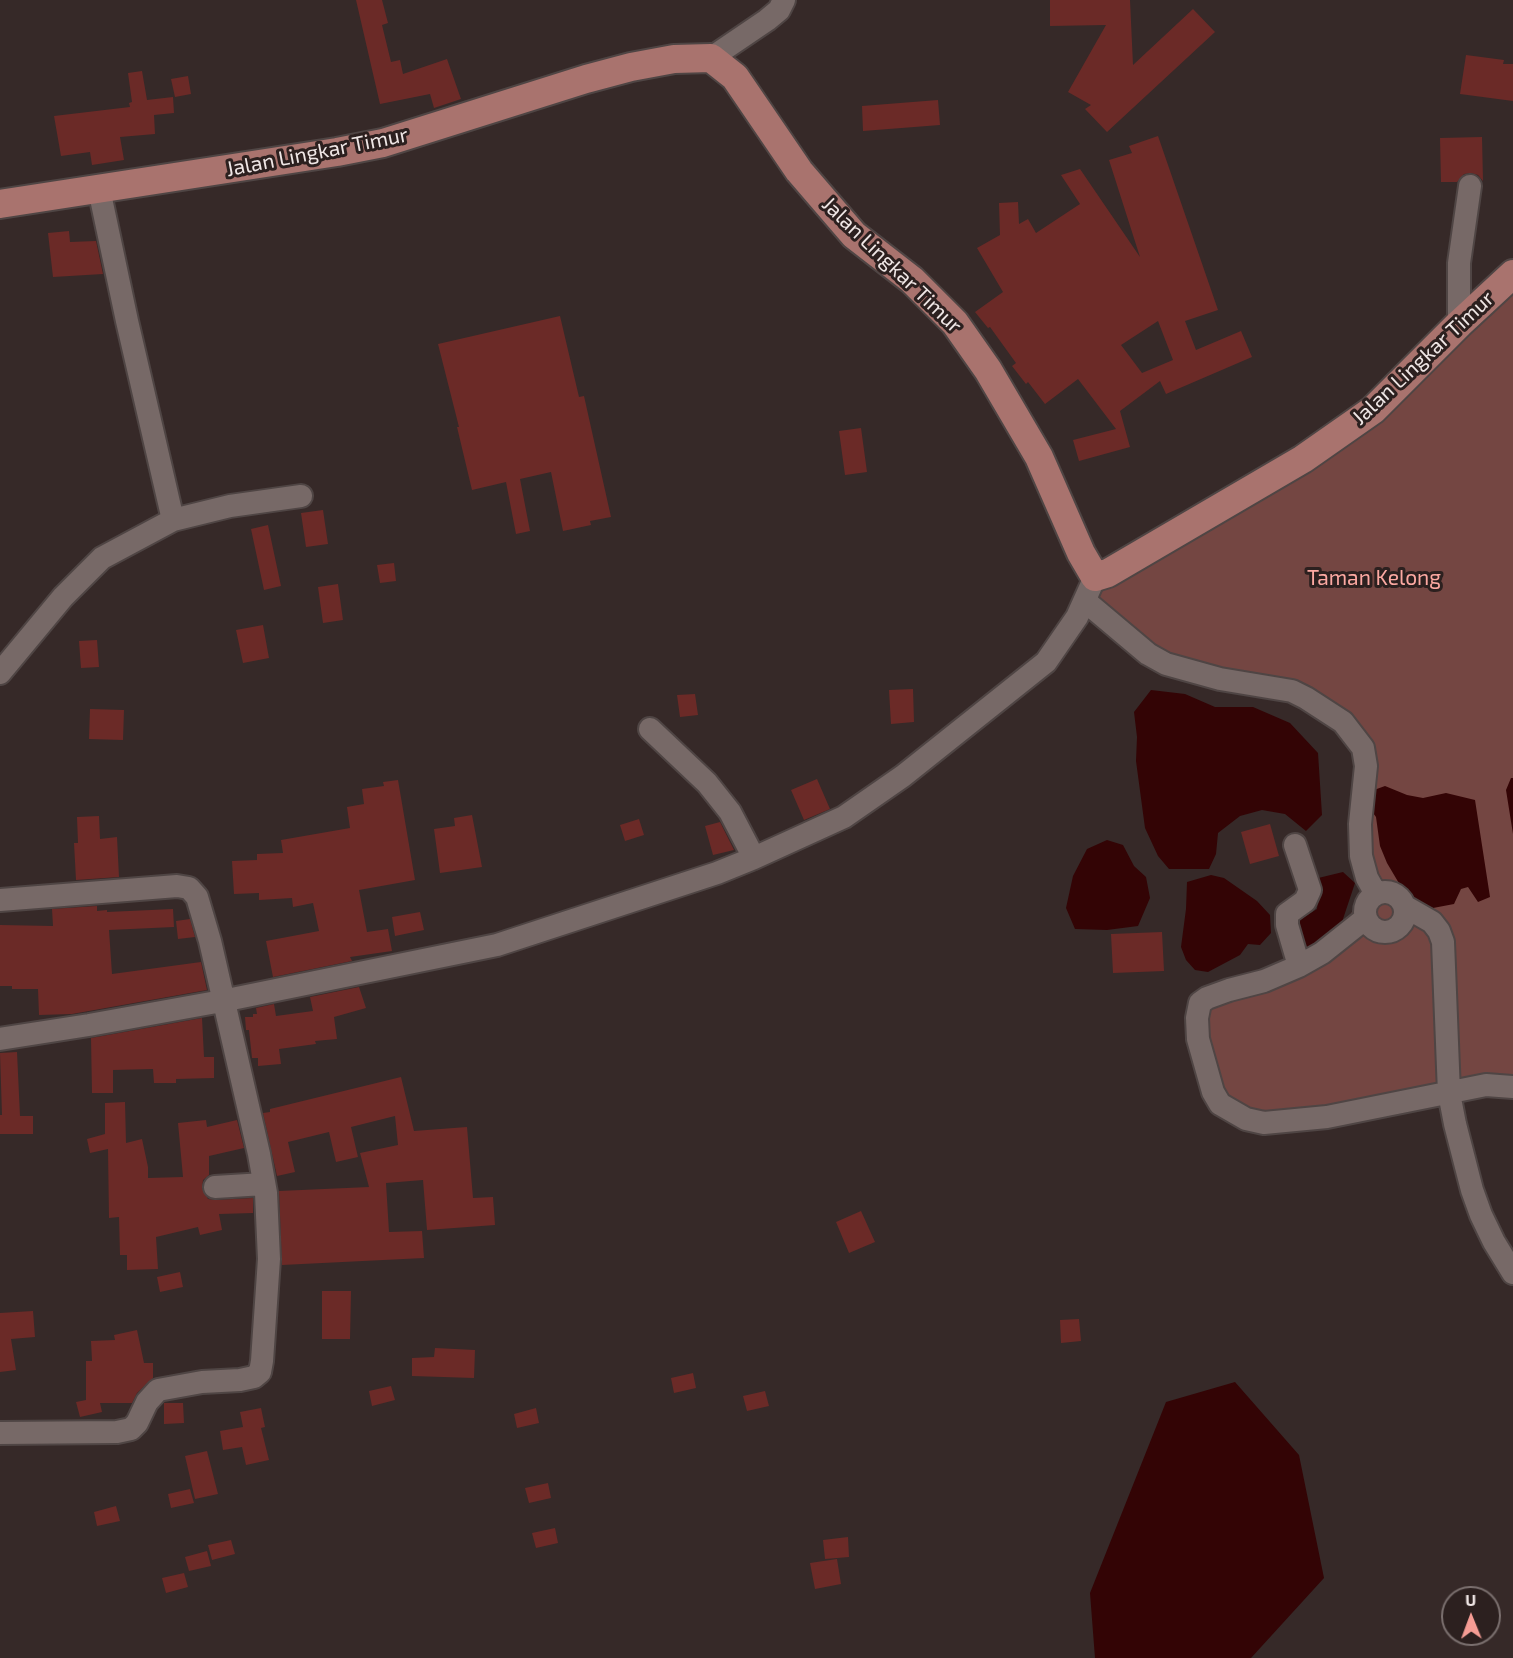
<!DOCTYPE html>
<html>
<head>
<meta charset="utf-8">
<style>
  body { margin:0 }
  #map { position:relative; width:1513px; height:1658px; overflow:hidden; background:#362928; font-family:"Exo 2",sans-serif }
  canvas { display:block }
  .north { position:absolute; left:1441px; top:1586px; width:60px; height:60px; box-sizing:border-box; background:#2c201f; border:2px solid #7a6f6e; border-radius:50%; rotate:359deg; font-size:16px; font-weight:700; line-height:24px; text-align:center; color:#efe6e5 }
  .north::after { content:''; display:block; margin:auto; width:21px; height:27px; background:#f59c94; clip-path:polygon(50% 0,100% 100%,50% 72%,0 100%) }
</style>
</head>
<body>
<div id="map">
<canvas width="1513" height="1658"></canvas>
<div class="north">U</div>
</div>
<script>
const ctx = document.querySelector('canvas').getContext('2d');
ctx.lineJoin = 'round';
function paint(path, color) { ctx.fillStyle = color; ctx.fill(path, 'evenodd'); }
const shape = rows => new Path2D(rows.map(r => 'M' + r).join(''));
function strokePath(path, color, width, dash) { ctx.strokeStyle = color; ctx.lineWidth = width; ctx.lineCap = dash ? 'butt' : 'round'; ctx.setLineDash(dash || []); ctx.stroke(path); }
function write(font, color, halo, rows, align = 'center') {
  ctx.font = font + ' "Exo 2",sans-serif'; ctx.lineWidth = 6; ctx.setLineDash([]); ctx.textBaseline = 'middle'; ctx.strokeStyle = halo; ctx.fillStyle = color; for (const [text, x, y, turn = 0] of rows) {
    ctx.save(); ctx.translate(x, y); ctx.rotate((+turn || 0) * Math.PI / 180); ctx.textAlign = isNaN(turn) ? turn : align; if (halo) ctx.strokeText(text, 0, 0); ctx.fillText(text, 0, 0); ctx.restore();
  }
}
paint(shape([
  [1513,274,1513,1091,1264,1123,1213,1092,1198,1039,1207,998,1339,941,1367,878,1363,748,1323,709,1220,679,1117,628,1077,617,1097,577,1303,459]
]), '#744642');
paint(shape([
  [1151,690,1185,694,1215,707,1253,707,1290,723,1318,753,1322,815,1306,831,1285,814,1262,810,1240,816,1218,833,1216,854,1209,869,1169,869,1158,856,1145,828,1136,761,1137,737,1134,712],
  [1511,778,1513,778,1513,834,1506,790],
  [1385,786,1407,795,1423,798,1446,793,1475,800,1490,897,1478,902,1468,887,1461,889,1454,904,1433,908,1414,902,1400,885,1387,863,1380,846,1376,817,1366,803,1374,790],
  [1107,840,1123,845,1134,866,1146,877,1150,898,1138,926,1107,930,1075,929,1066,908,1073,876,1087,849],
  [1343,872,1355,883,1339,931,1299,960,1295,923,1317,909,1318,900,1310,880],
  [1211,875,1224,878,1257,901,1270,915,1271,933,1260,945,1248,944,1240,955,1208,972,1195,970,1186,960,1181,947,1186,909,1187,882],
  [1235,1382,1299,1455,1324,1578,1251,1658,1095,1658,1090,1593,1166,1402]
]), '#330405');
paint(shape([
  [356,0,382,0,388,23,382,25,391,62,400,60,403,74,447,59,461,99,434,108,430,94,380,104],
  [1050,0,1130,0,1133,65,1193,9,1215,32,1107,132,1085,109,1091,105,1068,92,1106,25,1050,26],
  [1466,55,1504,60,1503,64,1513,64,1513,101,1460,94],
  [142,71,147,100,173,97,174,113,154,115,155,134,120,137,124,160,92,165,90,152,61,156,54,116,130,107,129,103,132,102,128,73],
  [188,76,191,94,175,97,171,79],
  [938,100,940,125,863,131,862,106],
  [1158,136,1218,310,1185,321,1196,350,1241,331,1252,357,1166,394,1160,381,1120,411,1130,447,1079,461,1073,440,1116,429,1078,379,1045,404,1028,382,1026,384,1012,366,1016,363,990,327,988,328,975,312,1003,292,977,248,1000,235,999,203,1018,202,1019,224,1028,219,1036,233,1080,204,1061,175,1080,169,1140,257,1109,160,1132,153,1129,146],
  [1158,321,1173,360,1142,373,1121,345],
  [1482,137,1483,181,1478,175,1471,173,1464,174,1457,182,1441,182,1440,138],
  [69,231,70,242,96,241,103,274,53,277,48,233],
  [560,316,579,397,584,396,611,517,590,521,591,525,563,531,551,472,520,479,530,531,516,534,506,482,472,490,457,427,459,427,438,344],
  [861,428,867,472,845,475,839,431],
  [323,510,328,544,306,547,301,513],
  [268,525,281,586,264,590,251,529],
  [394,563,396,581,380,583,377,565],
  [338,584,343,620,323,623,318,587],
  [263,625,269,658,243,663,236,630],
  [97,640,99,667,81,668,79,641],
  [913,689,914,722,891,724,889,690],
  [695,694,698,715,680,717,677,695],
  [90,709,124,710,123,740,89,739],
  [817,779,830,809,804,820,791,790],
  [398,780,415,880,359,890,367,932,388,929,392,951,350,957,352,961,273,977,266,941,319,931,313,903,293,907,292,898,259,900,259,893,234,894,232,861,257,860,257,854,283,853,281,840,350,828,347,807,364,804,362,789,384,786,383,782],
  [472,815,482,867,440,873,434,829,455,826,454,818],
  [99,816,100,839,117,837,119,877,76,880,74,843,78,843,77,817],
  [639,819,644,835,625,841,620,825],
  [720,822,734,850,713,855,705,826],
  [1270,824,1279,856,1250,864,1241,832],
  [97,906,97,911,107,910,107,912,173,909,174,927,109,930,112,974,201,962,207,990,72,1014,39,1015,38,989,12,989,12,986,0,986,0,925,53,926,52,909],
  [420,912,424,930,395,936,392,917],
  [190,919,195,937,178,939,176,921],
  [1162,932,1164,971,1113,973,1111,934],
  [359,987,366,1008,334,1017,337,1039,315,1041,316,1044,279,1049,281,1064,258,1066,258,1058,252,1058,249,1030,246,1030,245,1017,253,1017,253,1014,257,1014,256,1008,274,1004,276,1016,313,1011,310,997],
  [202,1018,204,1057,214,1057,214,1078,176,1079,176,1083,154,1083,153,1069,113,1070,113,1093,92,1093,91,1038],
  [17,1052,20,1116,33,1116,33,1134,0,1134,0,1115,2,1115,0,1053],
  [401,1077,414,1131,467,1127,473,1198,493,1197,495,1225,427,1230,423,1180,386,1183,389,1232,422,1231,424,1258,282,1265,279,1191,369,1187,360,1153,398,1145,395,1116,351,1127,358,1157,336,1162,329,1132,288,1142,295,1172,277,1176,263,1113,270,1112,270,1109],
  [125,1102,126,1143,142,1139,148,1167,148,1178,183,1177,178,1123,206,1120,207,1127,237,1120,244,1148,209,1156,209,1175,203,1180,202,1188,208,1199,215,1200,253,1198,253,1213,219,1214,222,1230,200,1235,198,1227,156,1237,158,1269,127,1270,127,1255,120,1255,119,1217,109,1218,108,1149,90,1153,87,1139,105,1134,105,1103],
  [861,1211,875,1242,849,1253,836,1222],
  [180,1272,183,1287,160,1292,157,1277],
  [322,1291,351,1291,350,1339,322,1339],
  [33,1311,35,1337,11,1339,16,1370,0,1372,0,1313],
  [1079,1319,1081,1341,1061,1343,1060,1320],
  [137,1330,144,1363,153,1363,153,1378,137,1393,132,1403,100,1403,102,1412,80,1417,76,1402,86,1400,86,1361,92,1361,91,1341,115,1340,114,1335],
  [435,1348,475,1350,474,1378,412,1376,412,1358,434,1357],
  [693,1373,696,1388,674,1393,671,1378],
  [391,1386,395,1400,372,1406,369,1391],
  [765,1391,769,1406,747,1411,743,1396],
  [164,1403,183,1403,184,1423,164,1424],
  [261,1408,265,1427,261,1428,269,1460,246,1465,242,1447,223,1450,220,1431,243,1427,240,1412],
  [536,1408,539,1423,517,1428,514,1414],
  [207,1451,218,1494,195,1499,185,1456],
  [548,1483,551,1498,529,1503,525,1488],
  [190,1489,194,1503,171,1508,168,1494],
  [116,1506,120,1521,97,1526,94,1512],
  [555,1528,558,1543,536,1548,532,1533],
  [848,1537,849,1557,825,1559,823,1540],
  [231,1540,235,1554,212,1560,208,1545],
  [207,1551,211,1566,189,1571,185,1557],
  [837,1559,841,1584,815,1589,810,1563],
  [184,1573,188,1587,166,1593,162,1578]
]), '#6b2a27');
const minor = shape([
  [711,58,767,20,779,10,784,0],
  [99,189,127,321,173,520,230,506,301,496],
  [1459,324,1459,263,1470,186],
  [1085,601,1148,654,1166,664,1220,679,1292,691,1306,698,1343,722,1363,748,1366,766,1360,824,1361,856,1367,878,1376,894],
  [0,673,63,597,102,558,173,520],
  [650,729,707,783,730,812,754,858],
  [1295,845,1310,890,1305,901,1287,914,1287,925,1299,966],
  '1365 912a20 20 0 1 1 40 0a20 20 0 1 1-40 0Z',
  [0,900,177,886,189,888,197,897,210,941,259,1154,266,1193,269,1259,262,1361,260,1372,254,1377,240,1380,202,1382,158,1390,147,1402,137,1423,131,1429,117,1432,0,1433],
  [1404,906,1432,922,1439,931,1443,942,1449,1093,1455,1124,1472,1190,1481,1215,1494,1242,1513,1273],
  [1366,918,1322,953,1299,966,1264,981,1229,990,1207,998,1200,1003,1197,1018,1198,1039,1213,1092,1220,1104,1246,1119,1264,1123,1327,1117,1486,1085,1513,1087],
  [0,1039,89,1025,222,1001,497,945,717,873,754,858,844,817,903,776,1046,662,1077,617,1095,577],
  [215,1187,264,1184]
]);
const major = shape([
  [0,204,337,152,383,143,586,79,631,67,674,59,711,58,735,77,799,171,854,235,912,280,955,323,988,370,1039,457,1081,553,1095,577,1108,573,1303,459,1373,410,1459,324,1513,274]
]);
strokePath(minor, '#4f4544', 26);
strokePath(major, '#4f4544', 32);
strokePath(minor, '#776967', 22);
strokePath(major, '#a9736e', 28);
write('21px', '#efe6e5', '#2c201f', [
  ["Jalan Lingkar Timur",317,152,-11],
  ["Jalan Lingkar Timur",892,265,44],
  ["Jalan Lingkar Timur",1423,358,-43]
]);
write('21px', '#fda9a2', '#2c201f', [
  ["Taman Kelong",1374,578]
]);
</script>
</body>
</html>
